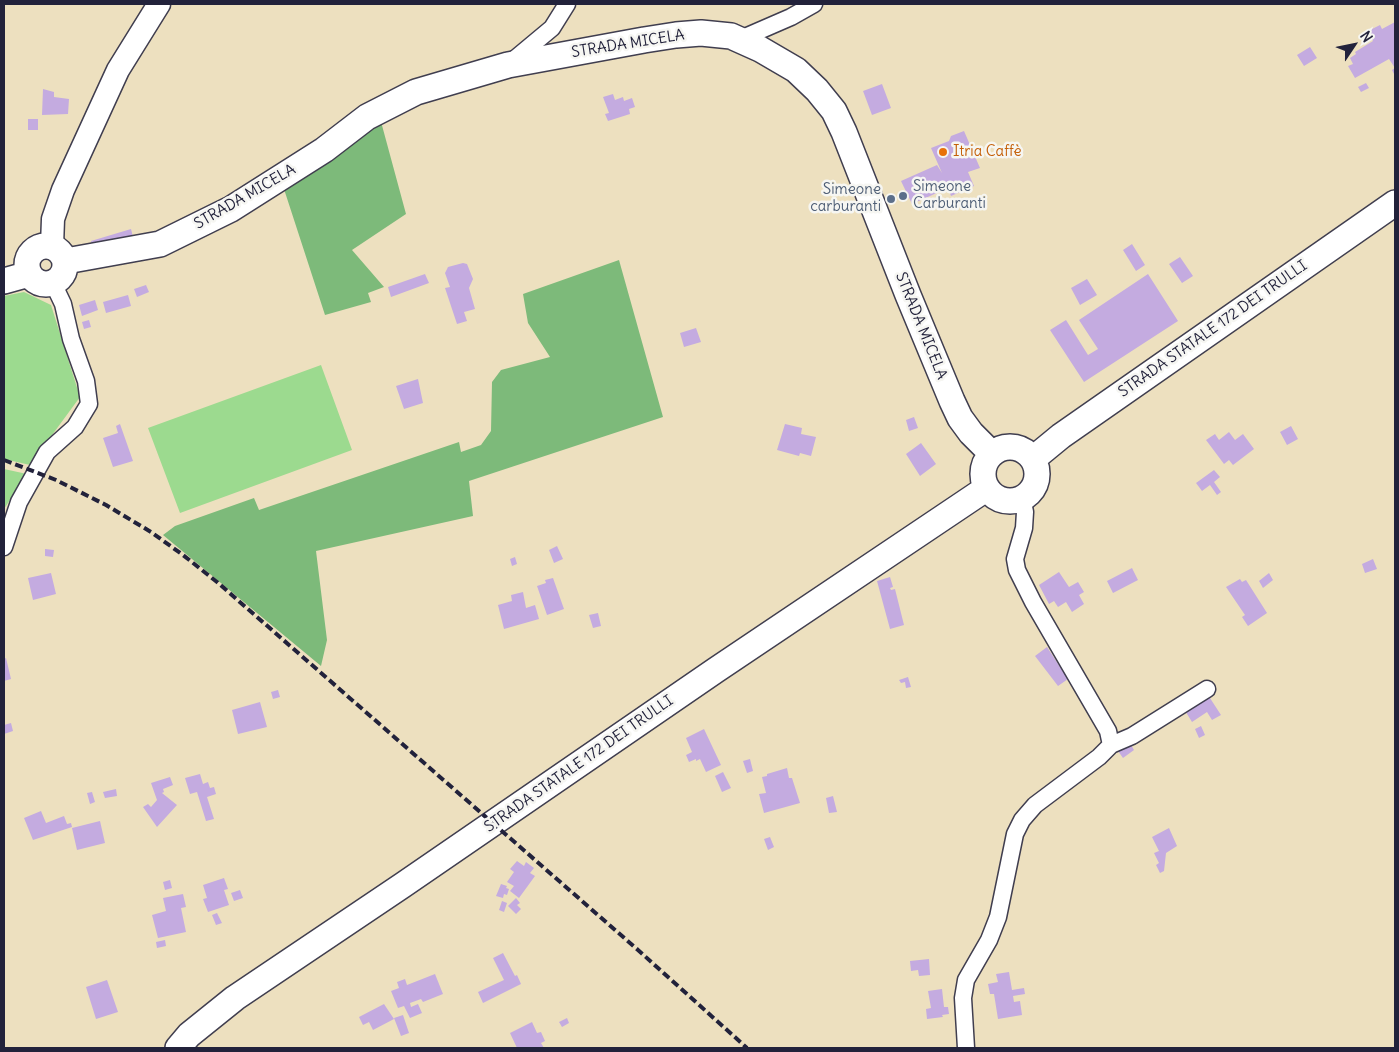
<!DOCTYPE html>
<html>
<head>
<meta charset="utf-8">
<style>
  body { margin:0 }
  #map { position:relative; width:1399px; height:1052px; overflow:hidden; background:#ede0bf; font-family:Delius,sans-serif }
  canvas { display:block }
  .frame { position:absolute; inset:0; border:5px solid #22223b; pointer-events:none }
  .north { position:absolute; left:1329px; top:20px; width:50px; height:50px; -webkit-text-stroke:4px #f6f6f2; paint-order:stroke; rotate:56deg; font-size:14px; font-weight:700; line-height:20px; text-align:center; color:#22223b }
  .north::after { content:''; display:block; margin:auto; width:18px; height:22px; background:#22223b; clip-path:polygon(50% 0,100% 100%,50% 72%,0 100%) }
</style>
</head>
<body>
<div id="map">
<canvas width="1399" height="1052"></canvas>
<div class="frame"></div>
<div class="north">N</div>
</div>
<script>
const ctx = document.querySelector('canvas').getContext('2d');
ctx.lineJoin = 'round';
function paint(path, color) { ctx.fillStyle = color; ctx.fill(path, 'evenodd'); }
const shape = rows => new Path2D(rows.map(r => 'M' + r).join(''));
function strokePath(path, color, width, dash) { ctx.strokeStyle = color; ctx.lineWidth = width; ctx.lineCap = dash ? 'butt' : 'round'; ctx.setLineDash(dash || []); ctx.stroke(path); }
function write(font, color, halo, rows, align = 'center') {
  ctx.font = font + ' Delius,sans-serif'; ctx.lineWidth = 5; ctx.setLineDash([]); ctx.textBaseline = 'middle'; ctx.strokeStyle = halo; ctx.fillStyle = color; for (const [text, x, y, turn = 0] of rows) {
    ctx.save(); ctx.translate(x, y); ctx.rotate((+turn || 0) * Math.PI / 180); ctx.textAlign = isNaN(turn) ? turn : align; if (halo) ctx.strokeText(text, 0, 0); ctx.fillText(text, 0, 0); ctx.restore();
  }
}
paint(shape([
  [24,292,51,305,80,397,30,465,4,459,4,296],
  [321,365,352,450,180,513,148,428],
  [4,469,27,474,4,509]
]), '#9cda8f');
paint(shape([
  [380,118,406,214,352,250,384,287,368,293,371,302,325,315,283,186],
  [619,260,663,417,469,481,473,516,316,551,327,640,321,666,163,535,175,526,254,498,259,510,459,442,461,452,481,445,491,431,492,382,501,370,550,357,528,323,523,294]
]), '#7dba7a');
paint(shape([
  [1395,22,1395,76,1392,70,1395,68,1389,59,1355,78,1348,66,1353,64,1350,58,1356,54,1355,52,1373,41,1368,31,1380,25,1382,29],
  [1310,47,1317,58,1304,66,1297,55],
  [1366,83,1369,88,1361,92,1358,87],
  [882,84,891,108,872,115,863,91],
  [43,89,54,92,54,97,69,99,68,114,42,115],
  [613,94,615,100,623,97,624,101,632,98,635,107,629,109,630,114,608,121,605,114,609,113,603,97],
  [28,119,38,119,38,130,28,130],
  [964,131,980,168,968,172,974,186,951,196,948,188,912,204,901,181,937,165,942,173,931,148,949,141,951,136],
  [131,229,134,241,94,253,91,241],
  [1132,244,1145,265,1136,271,1123,250],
  [1180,257,1193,276,1182,283,1169,264],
  [463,263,467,264,473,279,469,288,475,309,464,312,467,321,457,324,445,288,450,287,445,273,448,267],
  [425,274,429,283,391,297,388,287],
  [1148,274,1178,321,1084,382,1050,330,1066,320,1088,355,1098,349,1079,320],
  [1087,279,1097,295,1080,305,1071,288],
  [146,285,149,292,137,297,134,289],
  [128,295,131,306,106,313,103,302],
  [95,300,98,310,82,316,79,305],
  [89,320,91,327,84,329,82,322],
  [696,328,701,342,684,347,680,333],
  [418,379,423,403,404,409,396,386],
  [914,417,918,428,909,431,906,420],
  [120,424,133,461,113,467,103,438,118,433,116,426],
  [785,424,802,428,801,434,816,437,811,456,800,453,799,456,777,450],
  [1291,426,1298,439,1287,445,1280,432],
  [1229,432,1235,440,1243,434,1254,449,1233,465,1229,460,1224,464,1206,440,1215,434,1219,440],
  [921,443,936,464,920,476,906,454],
  [1214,470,1220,477,1214,482,1221,492,1217,495,1210,485,1202,491,1196,483],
  [557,546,563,559,554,563,549,550],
  [45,549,54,550,53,557,45,556],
  [515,557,517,564,512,566,510,559],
  [1373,559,1377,569,1365,573,1362,564],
  [1132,568,1138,580,1113,593,1107,581],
  [1059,572,1069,587,1078,582,1084,592,1079,595,1084,604,1072,612,1066,602,1058,607,1054,601,1049,604,1039,585],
  [51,573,56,594,33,600,28,578],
  [1269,573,1273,580,1263,588,1259,581],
  [890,577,893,587,890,588,891,590,895,589,904,625,890,629,877,581],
  [553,578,564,609,547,615,537,586,546,583,545,580],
  [1240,579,1242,582,1246,580,1267,613,1248,626,1242,617,1245,615,1226,587],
  [523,592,526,608,535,605,539,619,504,629,498,605,512,601,511,595],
  [598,613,601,626,593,628,589,615],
  [1047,647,1068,679,1058,686,1035,656],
  [6,658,11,679,4,681,4,659],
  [908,677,911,687,906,688,905,682,901,683,899,680],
  [278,690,280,697,273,699,271,692],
  [1208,695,1221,715,1212,720,1207,712,1192,722,1184,709],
  [260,702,267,727,238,734,232,710],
  [11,723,13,731,4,734,4,725],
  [1201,726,1205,735,1199,738,1195,729],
  [704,729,721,765,706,772,700,759,696,761,696,759,689,762,686,755,692,752,686,738],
  [1130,743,1134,750,1123,758,1118,751],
  [750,759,753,771,747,773,743,761],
  [787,768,789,778,792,778,800,803,764,813,759,794,766,793,762,777,767,776,767,774],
  [723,772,731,788,722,792,715,776],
  [200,774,203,784,208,782,210,788,214,787,216,794,207,797,214,819,206,821,197,792,190,794,185,778],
  [170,777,173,785,163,789,164,792,162,793,177,805,157,827,143,807,148,804,151,807,157,800,151,783],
  [116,789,117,796,105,798,103,792],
  [92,792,95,802,90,804,87,793],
  [833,796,837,812,829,813,826,798],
  [41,811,46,823,64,816,67,824,71,823,72,827,33,840,24,818],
  [100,821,105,843,77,850,72,828],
  [1169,828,1177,846,1166,853,1164,871,1160,873,1156,865,1159,863,1154,853,1159,851,1152,837],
  [770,837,774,847,768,850,764,839],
  [517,861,524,866,526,862,534,868,530,873,535,876,519,898,510,891,514,886,507,882,514,872,510,869],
  [224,878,228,889,224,890,229,905,208,912,203,899,207,898,203,885],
  [170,880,172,888,165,890,163,882],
  [501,884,507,886,506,888,509,889,507,895,504,894,503,898,496,896],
  [240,890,243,898,234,901,231,893],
  [183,894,186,907,181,908,186,932,158,938,152,915,166,911,163,898],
  [516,898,520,903,517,905,521,909,516,914,508,906],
  [502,901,507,903,504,912,499,910],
  [217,913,222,923,216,925,212,915],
  [165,940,166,946,157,948,156,942],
  [503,953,515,976,517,975,521,984,483,1003,478,992,504,980,493,958],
  [929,959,930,975,919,976,918,970,911,971,910,961],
  [1009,972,1012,990,1024,988,1025,994,1013,996,1014,1002,1020,1001,1022,1015,998,1019,994,994,990,994,988,984,998,982,996,974],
  [435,974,443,994,423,1002,421,999,410,1003,411,1007,418,1004,422,1013,410,1018,404,1006,398,1008,391,991,399,988,397,982,405,979,407,985],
  [107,980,118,1012,96,1019,86,987],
  [942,989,944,1007,948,1007,949,1014,942,1015,943,1017,927,1019,926,1009,931,1008,928,991],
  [384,1004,394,1019,373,1030,369,1022,363,1025,359,1017],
  [403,1015,409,1033,401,1036,394,1018],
  [567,1018,569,1023,562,1027,559,1022],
  [532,1022,537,1033,541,1032,545,1041,541,1043,544,1048,517,1048,510,1033]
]), '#c4abe0');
const street = shape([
  [738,40,791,17,814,4],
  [510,63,552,28,567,4],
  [4,547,19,502,47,452,75,427,89,404,86,381,71,339,63,304,53,283],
  [1111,745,1132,736,1207,689],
  [966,1048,963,998,966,980,989,940,998,917,1015,834,1022,820,1035,805,1099,757,1111,745,1108,731,1033,602,1017,570,1015,559,1024,528,1025,512,1022,498]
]);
const secondary = shape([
  [52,246,53,219,63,190,118,70,159,4]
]);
const primary = shape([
  '27 265a19 19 0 1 1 38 0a19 19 0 1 1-38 0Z',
  [66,261,160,244,231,209,324,150,367,117,416,92,508,65,644,40,676,35,701,33,731,36,760,49,796,70,817,90,834,111,844,132,908,295,952,401,960,418,971,433,992,454],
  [4,281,29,274],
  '983 474a27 27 0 1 1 54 0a27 27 0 1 1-54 0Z',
  [1033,459,1061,436,1395,203],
  [178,1048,189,1035,235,998,403,885,716,670,987,488]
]);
strokePath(street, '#403e4f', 19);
strokePath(secondary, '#403e4f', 25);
strokePath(primary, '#403e4f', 28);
strokePath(street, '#fff', 16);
strokePath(secondary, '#fff', 22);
strokePath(primary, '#fff', 25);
strokePath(shape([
  [4,460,56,480,106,505,151,532,183,555,217,582,638,950,747,1048]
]), '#22223b', 4, [8, 4]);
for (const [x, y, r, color] of [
  [943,152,5,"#e8710a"],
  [903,196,5,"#5c6f8a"],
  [891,199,5,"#5c6f8a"]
]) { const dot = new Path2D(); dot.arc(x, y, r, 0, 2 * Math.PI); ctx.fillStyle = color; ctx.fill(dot); strokePath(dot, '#f6f6f2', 2); }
write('15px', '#22223b', '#f6f6f2', [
  ["STRADA MICELA",628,44,-9],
  ["STRADA MICELA",245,197,-30],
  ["STRADA MICELA",921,326,68],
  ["STRADA STATALE 172 DEI TRULLI",1213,329,-35],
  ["STRADA STATALE 172 DEI TRULLI",579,764,-35]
]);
write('15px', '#c56008', '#f6f6f2', [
  ["Itria Caffè",953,152]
], 'left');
write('15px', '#4e5e75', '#f6f6f2', [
  ["Simeone",913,187],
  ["Carburanti",913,204],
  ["Simeone",881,190,"right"],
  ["carburanti",881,207,"right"]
], 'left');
</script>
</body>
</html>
